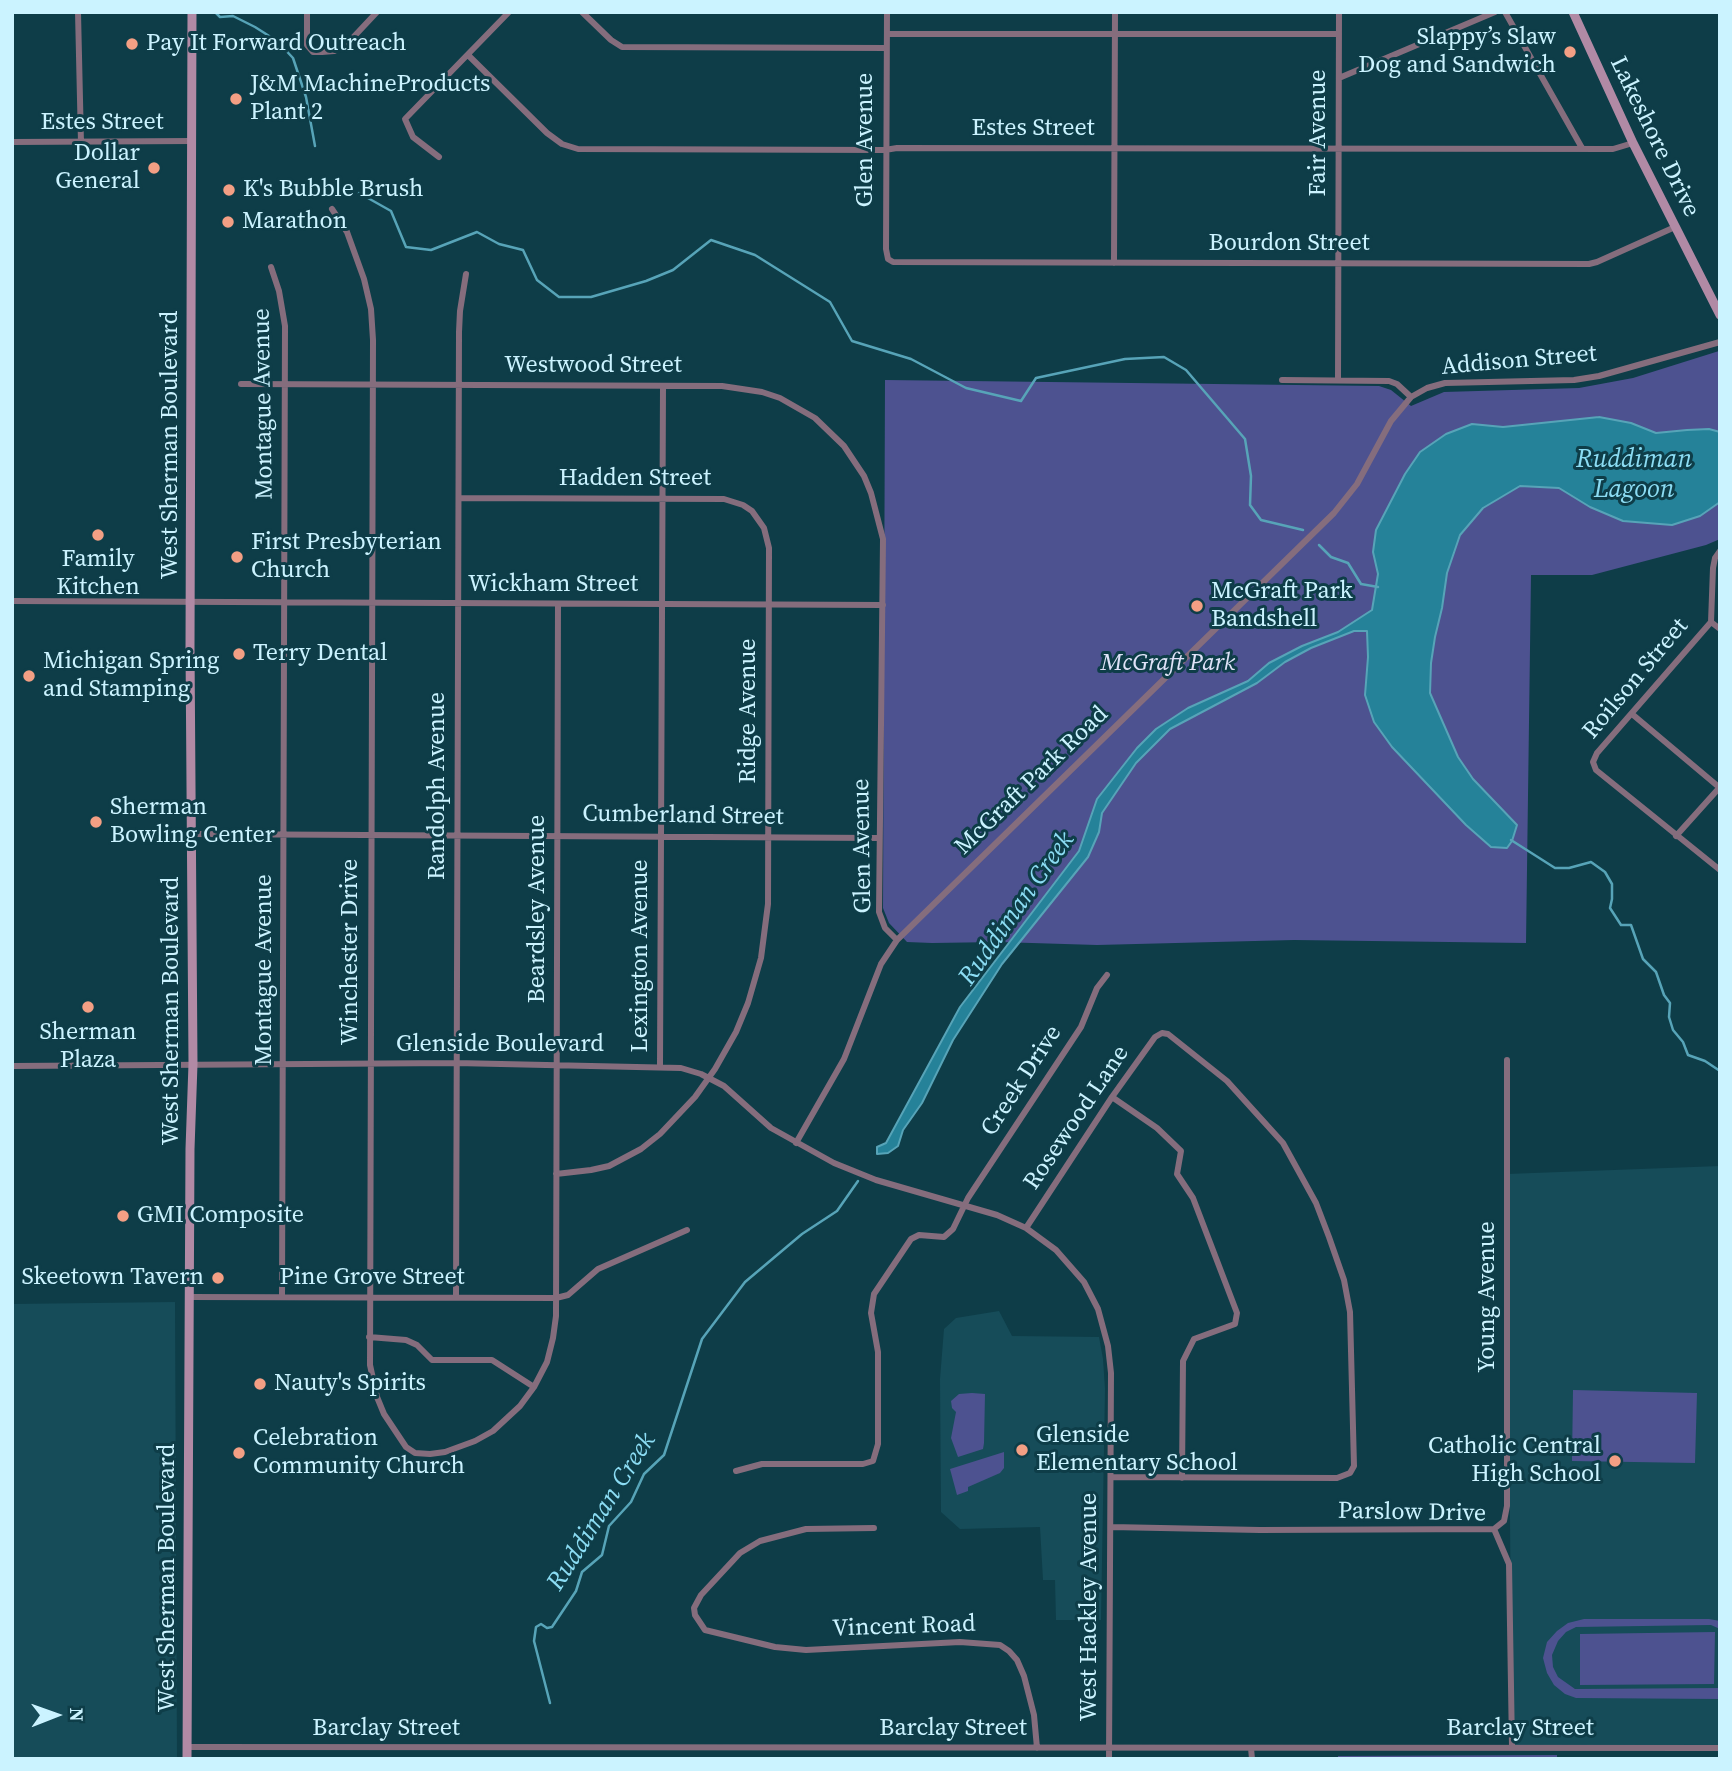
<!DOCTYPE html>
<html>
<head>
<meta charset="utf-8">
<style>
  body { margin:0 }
  #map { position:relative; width:1732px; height:1771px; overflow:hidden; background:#0e3d48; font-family:"Source Serif 4",serif }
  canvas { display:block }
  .frame { position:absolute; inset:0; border:14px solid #cbf3ff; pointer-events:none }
  .north { position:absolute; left:21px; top:1680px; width:70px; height:70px; -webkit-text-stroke:5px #0e3d48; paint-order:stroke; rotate:89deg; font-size:19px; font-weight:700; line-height:28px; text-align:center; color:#cbf3ff }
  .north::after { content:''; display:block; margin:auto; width:24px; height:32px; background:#cbf3ff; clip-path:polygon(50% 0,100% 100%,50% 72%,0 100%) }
</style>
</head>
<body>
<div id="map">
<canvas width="1732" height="1771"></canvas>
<div class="frame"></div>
<div class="north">N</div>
</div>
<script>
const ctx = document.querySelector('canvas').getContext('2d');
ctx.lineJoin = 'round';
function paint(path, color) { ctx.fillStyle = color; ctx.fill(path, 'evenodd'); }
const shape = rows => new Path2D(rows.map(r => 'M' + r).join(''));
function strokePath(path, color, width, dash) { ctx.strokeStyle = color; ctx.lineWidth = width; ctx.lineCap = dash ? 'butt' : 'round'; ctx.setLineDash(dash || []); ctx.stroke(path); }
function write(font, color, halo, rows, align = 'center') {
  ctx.font = font + ' "Source Serif 4",serif'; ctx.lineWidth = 6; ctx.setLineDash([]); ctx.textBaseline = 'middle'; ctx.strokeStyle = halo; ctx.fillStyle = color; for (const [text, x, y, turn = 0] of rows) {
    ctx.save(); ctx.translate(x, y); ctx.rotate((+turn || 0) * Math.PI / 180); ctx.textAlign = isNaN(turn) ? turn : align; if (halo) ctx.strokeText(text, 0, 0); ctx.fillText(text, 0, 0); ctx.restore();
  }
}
paint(shape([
  [1720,1166,1720,1749,1512,1747,1507,1174],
  [175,1302,177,1759,12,1759,12,1304],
  [999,1311,1012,1336,1099,1337,1103,1359,1105,1389,1101,1620,1056,1620,1055,1580,1043,1580,1040,1527,960,1529,941,1512,940,1379,944,1329,956,1318]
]), '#164c59');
paint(shape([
  [1719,351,1720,539,1706,545,1592,575,1531,575,1526,943,1294,940,1097,945,999,942,932,943,907,942,889,923,883,908,885,380,1379,386,1391,390,1411,406,1444,392,1579,388,1633,378],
  [1573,1390,1697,1393,1695,1463,1572,1461],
  [972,1393,985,1394,984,1443,983,1449,958,1457,951,1438,956,1412,952,1408,951,1401,959,1394],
  [1004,1452,1004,1468,1000,1473,968,1487,968,1491,957,1495,950,1469],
  [1709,1619,1720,1621,1720,1629,1711,1625,1576,1627,1566,1632,1558,1641,1552,1655,1553,1667,1558,1677,1575,1689,1720,1688,1720,1699,1576,1698,1565,1694,1554,1685,1547,1673,1543,1658,1547,1642,1557,1631,1568,1623,1584,1619],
  [1715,1632,1714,1684,1580,1685,1580,1634],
  [1557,1755,1557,1759,1338,1759,1338,1756]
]), '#4d5290');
const water = shape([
  [1599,417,1631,423,1656,433,1687,430,1709,429,1720,432,1720,502,1700,516,1672,525,1623,521,1590,507,1559,488,1520,486,1483,508,1460,535,1447,573,1442,608,1435,637,1431,663,1430,693,1458,757,1473,779,1517,825,1512,841,1507,848,1491,847,1466,825,1392,747,1374,722,1365,695,1368,657,1367,631,1354,631,1311,648,1285,662,1257,683,1170,729,1136,763,1102,813,1099,832,1088,857,1002,964,953,1040,922,1103,903,1130,898,1146,888,1153,877,1154,877,1147,886,1143,960,1007,1079,851,1097,799,1137,748,1156,729,1188,708,1248,681,1269,663,1302,646,1338,632,1372,610,1378,574,1373,552,1376,530,1405,474,1420,452,1446,434,1472,424,1503,427,1599,417]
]);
paint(water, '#258299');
strokePath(water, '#57a4b8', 2);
strokePath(shape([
  [216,13,220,17,233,16,255,27,277,41,293,58,306,97,315,146],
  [359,193,391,211,406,247,431,250,477,232,499,244,523,250,537,280,559,297,591,297,646,281,673,270,711,240,755,255,830,302,852,341,911,359,966,388,1021,401,1036,378,1125,359,1164,357,1186,370,1245,439,1251,476,1250,505,1261,520,1303,530],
  [1319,545,1331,557,1348,563,1361,584,1378,587],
  [1511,840,1555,868,1569,868,1591,862,1605,872,1612,884,1612,899,1610,908,1621,925,1631,925,1643,959,1656,972,1664,995,1670,1003,1669,1017,1673,1030,1683,1042,1688,1055,1705,1061,1720,1071],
  [550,1703,534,1641,536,1627,541,1624,547,1628,552,1627,576,1591,582,1572,602,1555,609,1526,631,1502,644,1474,664,1455,702,1339,745,1282,802,1234,837,1211,858,1181]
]), '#57a4b8', 2.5);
strokePath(shape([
  [78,12,81,143],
  [307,12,307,45,313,52,322,52,334,51,347,44,377,12],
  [582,12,611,40,622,47,886,48],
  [887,12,886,249,888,259,893,262,1589,264,1597,262,1675,227],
  [1505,12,1582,148],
  [887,34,1339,34],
  [468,55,547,133,562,144,578,149,885,150,897,148,1613,149,1633,143],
  [1339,78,1495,12],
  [12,142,192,141],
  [439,157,413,137,405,119,509,12],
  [332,209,347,232,364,279,371,309,373,340,370,1365,377,1397,384,1414,406,1447,415,1453,430,1454,445,1452,475,1441,493,1431,520,1406,534,1387,547,1362,553,1338,556,1316,558,604],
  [1114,263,1115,12],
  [271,267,279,291,285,326,282,1297],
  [1282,380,1389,381,1397,384,1411,397],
  [1338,380,1339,12],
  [241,384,722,386,762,392,780,398,815,418,844,446,864,476,871,493,883,539,879,912,885,928,897,940],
  [459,498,724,499,743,505,752,511,764,528,769,548,768,904,761,958,748,1003,736,1032,715,1069,695,1097,660,1134,641,1149,609,1166,591,1170,556,1174],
  [1720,551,1715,558,1713,568,1711,622,1720,629],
  [12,601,883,605],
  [1711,622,1597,753,1593,762,1596,770,1720,870],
  [1632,714,1720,788],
  [193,834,878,838],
  [1676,836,1720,787],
  [12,1066,456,1063,681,1068,701,1074,724,1086,771,1128,834,1163,876,1180,997,1215,1026,1228,1056,1250,1084,1282,1098,1309,1108,1346,1111,1373,1109,1759],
  [660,1066,663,386],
  [1112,1097,1157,1128,1181,1151,1177,1174,1193,1198,1237,1313,1235,1324,1194,1339,1183,1361,1182,1478],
  [796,1143,844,1059,881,964,897,940,1334,513,1357,484,1391,421,1411,397,1427,388,1445,383,1574,380,1599,376,1720,342],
  [1026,1228,1112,1097,1155,1037,1162,1033,1168,1034,1227,1081,1283,1143,1316,1203,1329,1237,1344,1280,1350,1312,1354,1466,1350,1473,1337,1478,1111,1477],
  [189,1297,556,1298,568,1295,598,1269,687,1230],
  [456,1297,459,332,460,311,466,274],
  [369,1337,406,1340,417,1345,432,1360,492,1360,534,1387],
  [736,1471,762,1464,863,1464,873,1461,878,1444,878,1352,871,1313,874,1294,911,1239,919,1235,944,1237,953,1229,968,1198,1081,1027,1097,988,1107,975],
  [1111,1527,1260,1530,1494,1529],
  [874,1528,806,1529,760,1541,740,1553,701,1595,694,1608,695,1615,705,1630,775,1647,806,1650,960,1642,1000,1645,1009,1651,1017,1660,1024,1676,1034,1715,1037,1748],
  [1494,1529,1504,1521,1507,1506,1507,1060],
  [1494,1529,1509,1564,1512,1747],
  [187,1747,1720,1748],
  [1251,1748,1252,1759]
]), '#856d7d', 6);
strokePath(shape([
  [1573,12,1633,143,1720,315],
  [187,1759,190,1149,193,1064,190,647,192,12]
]), '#b18aa5', 9);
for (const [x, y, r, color] of [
  [132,44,7,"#f39f84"],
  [1570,52,7,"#f39f84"],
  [236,99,7,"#f39f84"],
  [154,168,7,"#f39f84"],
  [229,190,7,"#f39f84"],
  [228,222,7,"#f39f84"],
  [98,535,7,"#f39f84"],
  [237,557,7,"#f39f84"],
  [1197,606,7,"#f39f84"],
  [239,654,7,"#f39f84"],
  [29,676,7,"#f39f84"],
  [96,822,7,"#f39f84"],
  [88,1007,7,"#f39f84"],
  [123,1216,7,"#f39f84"],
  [218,1278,7,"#f39f84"],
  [260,1384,7,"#f39f84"],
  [1022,1450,7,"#f39f84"],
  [239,1453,7,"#f39f84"],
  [1615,1461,7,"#f39f84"]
]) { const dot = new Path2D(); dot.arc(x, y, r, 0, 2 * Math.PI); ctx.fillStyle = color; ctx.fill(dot); strokePath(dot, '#0e3d48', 2.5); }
write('24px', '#cbf3ff', '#0e3d48', [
  ["Slappy’s Slaw",1556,38,"right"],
  ["Dog and Sandwich",1556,66,"right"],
  ["Pay It Forward Outreach",146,44],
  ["J&M MachineProducts",250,85],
  ["Plant 2",250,113],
  ["Dollar",140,154,"right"],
  ["General",140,182,"right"],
  ["K's Bubble Brush",243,190],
  ["Marathon",242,222],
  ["First Presbyterian",251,543],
  ["Church",251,571],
  ["Family",98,560,"center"],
  ["Kitchen",98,588,"center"],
  ["McGraft Park",1211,592],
  ["Bandshell",1211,620],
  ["Terry Dental",253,654],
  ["Michigan Spring",43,662],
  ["and Stamping",43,690],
  ["Sherman",110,808],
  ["Bowling Center",110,836],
  ["Sherman",88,1033,"center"],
  ["Plaza",88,1061,"center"],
  ["GMI Composite",137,1216],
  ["Skeetown Tavern",204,1278,"right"],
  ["Nauty's Spirits",274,1384],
  ["Glenside",1036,1436],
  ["Elementary School",1036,1464],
  ["Celebration",253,1439],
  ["Community Church",253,1467],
  ["Catholic Central",1601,1447,"right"],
  ["High School",1601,1475,"right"]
], 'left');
write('24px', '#cbf3ff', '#0e3d48', [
  ["Estes Street",102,123],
  ["Estes Street",1033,129],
  ["Fair Avenue",1319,133,-90],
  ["Lakeshore Drive",1654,137,64],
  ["Glen Avenue",866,140,-90],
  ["Bourdon Street",1289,244],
  ["Addison Street",1519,361,-5],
  ["Westwood Street",593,366],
  ["Montague Avenue",264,404,-91],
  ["West Sherman Boulevard",171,445,-90],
  ["Hadden Street",635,479],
  ["Wickham Street",553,585],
  ["Roilson Street",1636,679,-50],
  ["Ridge Avenue",749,711,-90],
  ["McGraft Park Road",1032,781,-44],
  ["Randolph Avenue",438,786,-90],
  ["Cumberland Street",683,816,1],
  ["Glen Avenue",863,846,-91],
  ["Beardsley Avenue",538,909,-90],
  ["Winchester Drive",351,952,-90],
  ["Lexington Avenue",641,956,-90],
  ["Montague Avenue",265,970,-90],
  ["West Sherman Boulevard",172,1011,-90],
  ["Glenside Boulevard",500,1045],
  ["Creek Drive",1022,1081,-57],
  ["Rosewood Lane",1077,1118,-56],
  ["Pine Grove Street",372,1278],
  ["Young Avenue",1488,1297,-90],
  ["Parslow Drive",1412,1513,1],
  ["West Sherman Boulevard",168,1578,-90],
  ["West Hackley Avenue",1090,1607,-90],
  ["Vincent Road",904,1627,-2],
  ["Barclay Street",386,1729],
  ["Barclay Street",953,1729],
  ["Barclay Street",1520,1729]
]);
write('italic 24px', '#dfe3f8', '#0e3d48', [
  ["McGraft Park",1168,664]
]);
write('italic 26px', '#8bdcf3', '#0e3d48', [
  ["Ruddiman",1634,460],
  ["Lagoon",1634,490],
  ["Ruddiman Creek",1017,909,-55],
  ["Ruddiman Creek",602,1512,-58]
]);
</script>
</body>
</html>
